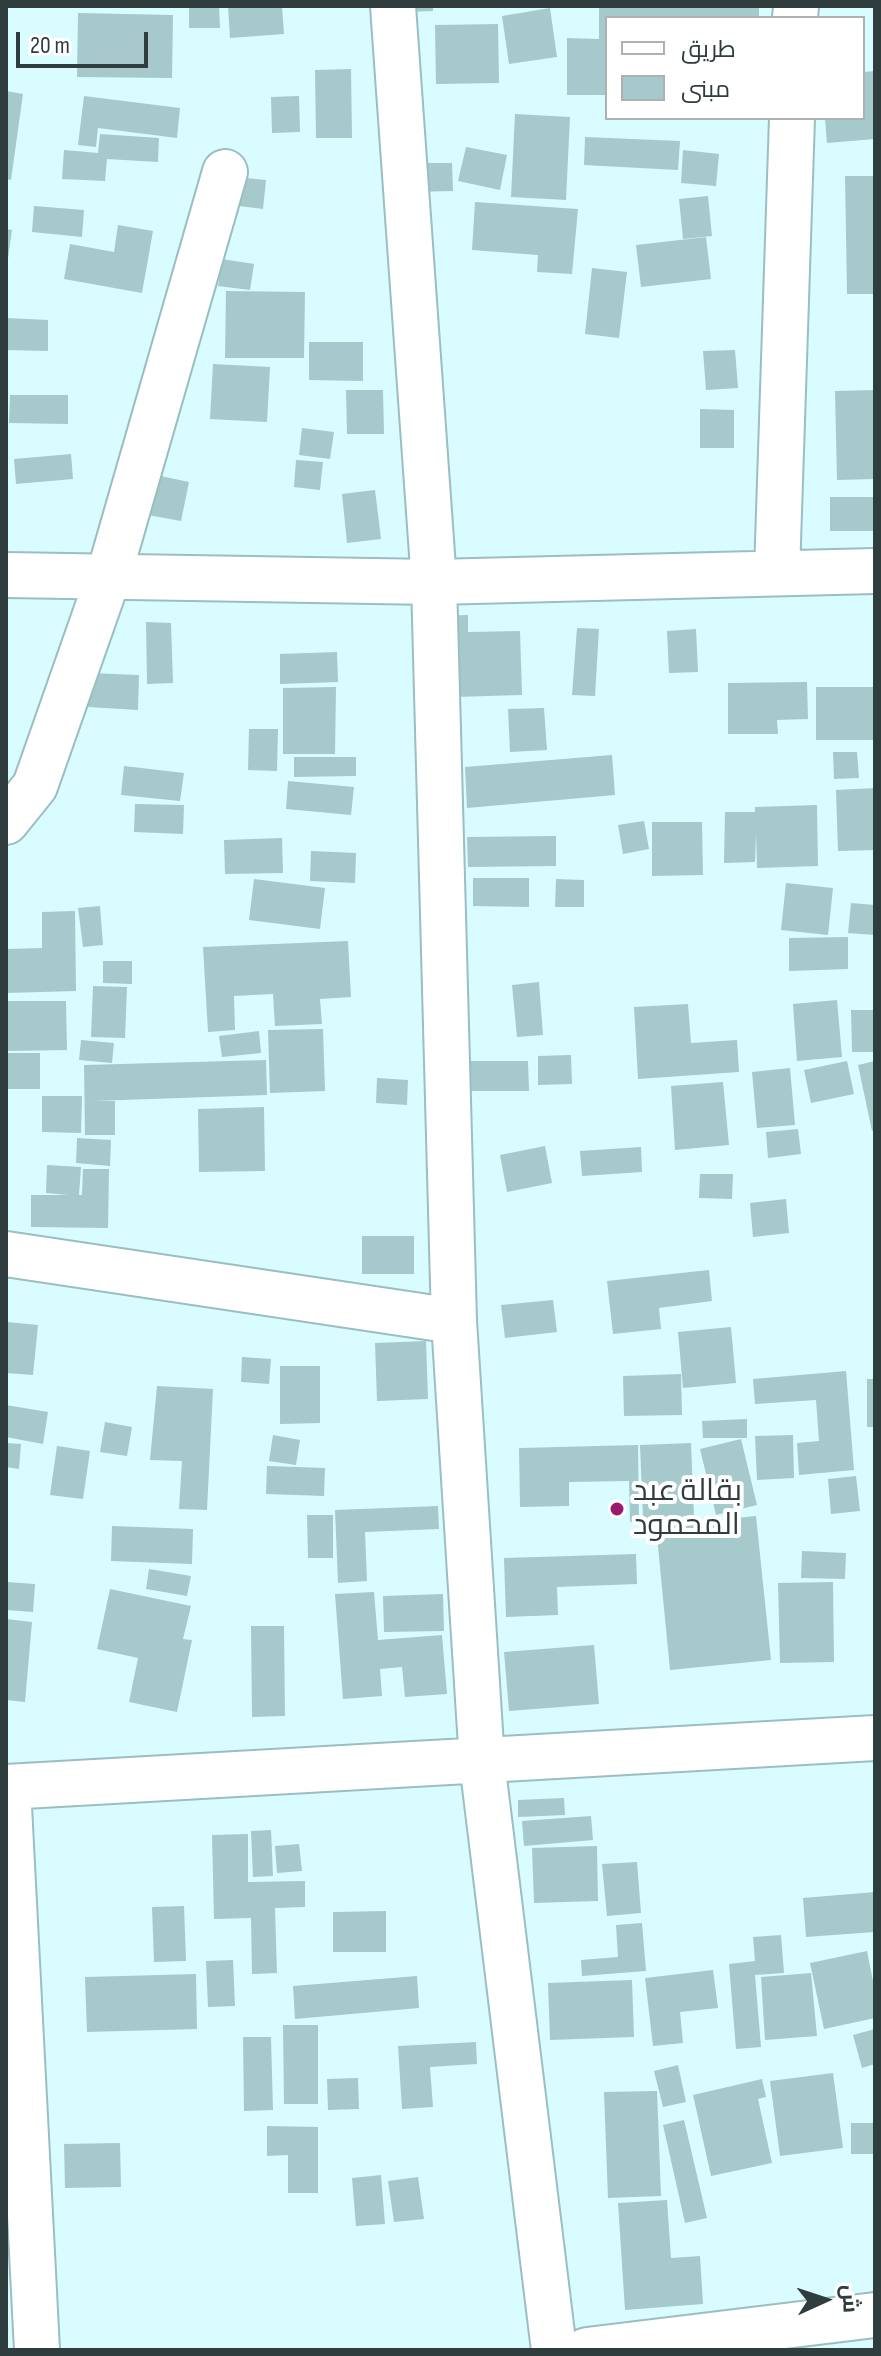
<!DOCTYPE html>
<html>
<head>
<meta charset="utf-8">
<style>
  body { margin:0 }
  #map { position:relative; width:881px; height:2356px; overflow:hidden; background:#d8fcff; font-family:"Sofia Sans Condensed",Cairo,sans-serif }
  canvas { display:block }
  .frame { position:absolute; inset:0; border:8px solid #2f3d3e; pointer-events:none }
  .legend { position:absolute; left:605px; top:16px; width:260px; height:104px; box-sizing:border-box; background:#fff; border:2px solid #acb1b2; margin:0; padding:10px 14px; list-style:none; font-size:24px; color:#2f3d3e }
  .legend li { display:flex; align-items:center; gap:16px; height:40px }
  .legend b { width:40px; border:2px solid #acb1b2 }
  .north { position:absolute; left:785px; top:2260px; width:80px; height:80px; -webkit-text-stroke:6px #fff; paint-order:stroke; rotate:87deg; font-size:22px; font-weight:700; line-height:32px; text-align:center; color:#2f3d3e }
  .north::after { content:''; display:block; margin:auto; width:28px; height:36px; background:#2f3d3e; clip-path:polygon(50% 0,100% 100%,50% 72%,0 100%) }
  .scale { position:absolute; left:16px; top:32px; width:132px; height:36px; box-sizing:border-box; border:4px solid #2f3d3e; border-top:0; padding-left:10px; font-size:24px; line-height:28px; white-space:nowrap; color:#2f3d3e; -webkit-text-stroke:6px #fff; paint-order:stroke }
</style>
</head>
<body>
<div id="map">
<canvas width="881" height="2356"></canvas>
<div class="frame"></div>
<ul class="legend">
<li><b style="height:10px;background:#fff"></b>طريق</li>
<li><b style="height:22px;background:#a6c9cc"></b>مبنى</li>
</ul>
<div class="north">ش</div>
<div class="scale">20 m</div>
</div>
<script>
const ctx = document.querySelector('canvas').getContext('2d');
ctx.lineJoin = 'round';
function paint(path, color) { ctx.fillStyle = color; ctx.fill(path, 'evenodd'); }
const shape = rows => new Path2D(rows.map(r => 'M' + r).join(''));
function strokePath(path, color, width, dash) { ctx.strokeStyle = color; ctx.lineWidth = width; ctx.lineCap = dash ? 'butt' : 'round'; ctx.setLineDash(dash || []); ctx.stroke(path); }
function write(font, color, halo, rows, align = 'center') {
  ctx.font = font + ' "Sofia Sans Condensed",Cairo,sans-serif'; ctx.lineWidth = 8; ctx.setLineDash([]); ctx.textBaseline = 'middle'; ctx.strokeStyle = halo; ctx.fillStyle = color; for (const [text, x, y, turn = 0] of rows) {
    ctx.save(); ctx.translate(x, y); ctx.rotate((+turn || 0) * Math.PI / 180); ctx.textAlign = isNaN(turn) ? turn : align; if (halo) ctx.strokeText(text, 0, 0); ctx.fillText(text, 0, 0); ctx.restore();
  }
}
paint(shape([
  [189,6,219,6,220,28,189,28],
  [228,6,282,6,284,34,230,38],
  [405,6,433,6,433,11,405,12],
  [599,6,759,6,759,18,607,18,607,95,567,95,567,38,599,39],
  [550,8,557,57,509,64,502,16],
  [78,13,173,15,172,78,77,77],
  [498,24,499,83,436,84,435,25],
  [351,69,352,138,316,138,315,70],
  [875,71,875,139,827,143,825,118,863,118,863,72],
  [6,91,23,94,11,180,6,179],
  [84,96,180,108,177,138,98,128,96,147,78,145],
  [299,96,300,132,272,133,271,97],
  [515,114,570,117,566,200,511,197],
  [100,134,159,138,158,162,107,159,105,181,62,179,64,150,98,153],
  [585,137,680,141,678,170,584,165],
  [466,147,507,155,500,190,458,181],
  [683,150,719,154,716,186,681,183],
  [414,163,452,163,453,191,415,192],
  [845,176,875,176,875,294,847,294],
  [235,177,266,180,263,209,231,205],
  [708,196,712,236,683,239,679,199],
  [475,202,578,209,572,274,537,272,538,255,472,250],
  [34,206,84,210,82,237,32,232],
  [118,225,153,231,142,293,64,279,70,244,114,252],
  [6,229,12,230,8,258,6,257],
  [706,237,711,279,641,287,636,245],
  [222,259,254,264,250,290,218,286],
  [592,268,627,272,619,338,585,334],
  [226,291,305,292,304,358,225,358],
  [6,318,48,320,48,351,6,350],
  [309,342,363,342,363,381,309,380],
  [735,350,738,388,706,390,703,351],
  [213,364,270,367,267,422,210,419],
  [346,390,383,390,384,434,347,434],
  [875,390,875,479,837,480,835,391],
  [10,395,68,395,68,424,9,423],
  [700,409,734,410,734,448,700,448],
  [302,428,334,432,330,459,299,455],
  [71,454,73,479,16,484,14,459],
  [296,460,323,462,320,490,294,487],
  [156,475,189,482,181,521,148,515],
  [375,490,381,539,347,543,342,494],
  [830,497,875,497,875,531,830,531],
  [468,615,468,632,520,631,522,695,454,697,430,616],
  [146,622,171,623,173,683,147,684],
  [577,628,599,629,595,696,572,695],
  [696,629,698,672,669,673,667,631],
  [337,652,338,682,280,684,280,654],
  [90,673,139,675,138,710,88,707],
  [807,682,808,719,777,720,778,734,728,734,728,683],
  [336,687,335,754,283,754,283,688],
  [816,687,875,687,875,740,816,740],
  [544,708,547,750,510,752,508,709],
  [249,729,278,729,277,771,248,770],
  [833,752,857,752,859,778,834,779],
  [612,755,615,795,467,808,465,767],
  [294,757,356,757,356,776,294,777],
  [124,766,184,773,180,801,121,795],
  [288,781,354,787,351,815,286,809],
  [875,788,875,850,838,851,836,790],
  [135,804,184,805,183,834,134,832],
  [817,805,818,866,757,868,756,833,755,862,724,863,725,812,755,812,755,807],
  [644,821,649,849,623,854,618,825],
  [652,822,702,822,703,875,652,876],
  [556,836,556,866,468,867,467,837],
  [282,838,283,873,225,874,224,840],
  [311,851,356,853,355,883,310,881],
  [473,878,529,878,529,907,473,906],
  [254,879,325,888,320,929,249,920],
  [556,879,584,880,584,907,555,907],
  [786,883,833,888,828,935,781,930],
  [851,903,875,905,875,935,848,933],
  [100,906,103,945,83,947,78,908],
  [75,911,76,991,6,993,6,949,42,948,42,912],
  [848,937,848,969,789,971,789,938],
  [348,941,351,997,320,999,322,1024,275,1026,273,994,234,996,235,1030,208,1032,203,947],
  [103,961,132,961,132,984,103,983],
  [539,982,543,1035,517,1037,512,985],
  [93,986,127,987,125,1038,91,1037],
  [837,1000,842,1057,797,1061,793,1004],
  [6,1001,66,1001,67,1050,6,1051],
  [688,1004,691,1043,737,1040,739,1072,638,1079,634,1007],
  [851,1010,875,1010,875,1052,852,1052],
  [323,1029,325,1091,270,1093,268,1030],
  [259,1031,261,1053,222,1057,219,1036],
  [81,1040,114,1043,112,1063,79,1060],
  [6,1053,40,1053,40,1089,6,1089],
  [571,1055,572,1084,538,1085,538,1056],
  [266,1060,267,1095,93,1101,115,1101,115,1135,85,1135,84,1065],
  [466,1061,528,1061,529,1091,466,1091],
  [847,1061,854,1094,811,1103,804,1070],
  [875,1061,875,1130,872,1131,858,1065],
  [790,1068,795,1125,757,1128,752,1072],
  [377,1078,408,1080,407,1105,376,1103],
  [723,1082,729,1145,675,1150,671,1086],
  [42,1096,82,1096,81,1133,42,1132],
  [264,1107,265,1171,199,1172,198,1109],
  [798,1129,801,1154,768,1158,766,1132],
  [77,1138,111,1140,110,1166,76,1163],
  [545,1146,552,1183,507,1192,500,1155],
  [641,1147,642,1172,582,1176,580,1151],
  [47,1165,81,1167,79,1195,82,1195,83,1169,109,1169,108,1228,31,1227,31,1195,68,1195,46,1193],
  [700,1174,733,1174,732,1199,699,1198],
  [786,1199,789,1233,753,1237,750,1203],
  [362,1236,414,1236,414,1274,362,1274],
  [709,1270,712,1301,659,1308,661,1329,613,1334,607,1281],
  [553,1300,557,1332,505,1338,501,1305],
  [7,1322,38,1325,33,1375,6,1373],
  [731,1327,736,1383,683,1388,678,1332],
  [426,1341,428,1399,377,1401,375,1343],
  [242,1357,271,1359,269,1384,241,1382],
  [280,1366,320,1366,320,1423,280,1424],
  [846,1371,854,1470,799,1475,797,1443,819,1441,816,1400,755,1404,753,1379],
  [681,1374,682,1415,624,1416,623,1376],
  [867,1379,875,1379,875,1427,867,1427],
  [157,1386,213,1389,207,1510,179,1509,182,1461,150,1460],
  [6,1405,48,1412,43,1444,6,1437],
  [747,1419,747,1438,703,1438,702,1421],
  [105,1422,132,1427,127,1456,100,1452],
  [273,1435,300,1440,296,1465,269,1461],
  [793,1435,794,1478,757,1480,755,1436],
  [741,1439,757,1505,716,1515,700,1449],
  [6,1443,21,1444,19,1469,6,1467],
  [691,1443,694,1516,643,1518,640,1445],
  [638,1445,639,1521,630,1522,629,1481,569,1482,569,1506,520,1507,519,1448],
  [57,1446,90,1451,83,1499,50,1495],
  [267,1466,325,1468,324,1496,266,1494],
  [856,1476,860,1511,831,1514,828,1479],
  [438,1506,439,1529,365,1532,367,1581,338,1583,335,1510],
  [307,1515,333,1515,333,1558,308,1558],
  [756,1516,771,1660,670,1670,656,1526],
  [112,1526,193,1529,192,1564,111,1561],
  [802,1551,846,1553,845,1579,801,1578],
  [636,1554,637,1584,557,1587,558,1615,506,1617,504,1558],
  [149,1569,191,1576,187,1596,146,1589],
  [7,1582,35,1584,33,1612,6,1610],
  [833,1582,834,1662,780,1663,778,1583],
  [110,1589,191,1606,183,1639,192,1640,177,1712,129,1702,138,1658,97,1649],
  [374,1592,378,1640,442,1635,447,1694,405,1697,402,1667,380,1669,382,1696,343,1699,335,1594],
  [443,1594,444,1631,384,1632,383,1596],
  [6,1619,32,1622,25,1702,6,1700],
  [251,1626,284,1626,285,1716,252,1717],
  [594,1645,599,1704,509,1711,504,1652],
  [564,1798,565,1815,518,1817,518,1800],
  [591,1816,593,1840,524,1846,522,1821],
  [271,1830,273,1876,253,1877,251,1831],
  [248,1834,248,1882,305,1881,305,1907,275,1908,277,1973,252,1974,251,1918,214,1919,212,1835],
  [299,1844,302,1871,277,1873,275,1846],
  [597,1846,598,1901,534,1903,532,1848],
  [637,1862,641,1913,607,1916,602,1864],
  [875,1892,875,1932,806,1937,803,1898],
  [184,1906,186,1961,154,1962,152,1907],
  [386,1911,386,1952,333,1952,333,1912],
  [642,1923,646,1971,582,1976,581,1960,618,1957,616,1925],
  [781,1935,784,1973,755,1975,761,2047,736,2049,729,1964,755,1961,753,1937],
  [867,1951,875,1991,875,2018,824,2029,810,1963],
  [233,1960,235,2006,208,2007,206,1961],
  [713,1970,718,2008,680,2012,683,2043,653,2046,645,1978],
  [811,1973,817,2036,765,2040,761,1977],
  [196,1974,197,2029,87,2032,85,1977],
  [417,1976,419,2008,295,2019,293,1986],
  [632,1980,634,2037,550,2040,548,1983],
  [283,2025,318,2025,318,2104,284,2104],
  [875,2029,875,2064,862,2068,853,2035],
  [243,2037,271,2037,273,2110,244,2111],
  [476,2042,477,2064,430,2067,433,2107,402,2109,398,2046],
  [678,2065,686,2102,663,2107,654,2071],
  [833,2073,843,2148,780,2156,770,2081],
  [358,2078,359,2109,328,2110,327,2079],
  [762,2079,766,2097,758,2099,772,2163,711,2176,693,2095],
  [657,2091,661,2196,608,2198,604,2092],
  [684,2120,707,2218,685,2223,663,2125],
  [851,2123,875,2123,875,2154,851,2154],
  [267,2126,318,2127,318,2193,288,2193,288,2155,267,2156],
  [120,2143,121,2187,65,2188,64,2144],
  [381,2175,385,2224,356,2226,352,2178],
  [418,2177,424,2219,394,2222,388,2181],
  [667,2200,671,2258,700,2256,703,2304,625,2310,618,2203]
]), '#a6c9cc');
const minor = shape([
  [393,6,434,582,454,1321,482,1762,554,2350],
  [795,18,796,6],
  [777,572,792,118],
  [6,575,434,582,875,571],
  [6,822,35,786,108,578,225,172],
  [6,1254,454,1321],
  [6,1787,875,1738],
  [8,1787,37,2350],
  [587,2350,875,2315]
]);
strokePath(minor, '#9bbec1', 48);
strokePath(minor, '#fff', 44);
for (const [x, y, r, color] of [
  [617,1509,8,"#9c1a6d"]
]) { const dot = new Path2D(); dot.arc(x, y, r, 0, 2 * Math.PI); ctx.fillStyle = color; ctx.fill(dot); strokePath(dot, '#fff', 3); }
write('30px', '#2f3d3e', '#fff', [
  ["بقالة عبد",633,1492],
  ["المحمود",633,1526]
], 'left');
</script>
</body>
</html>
